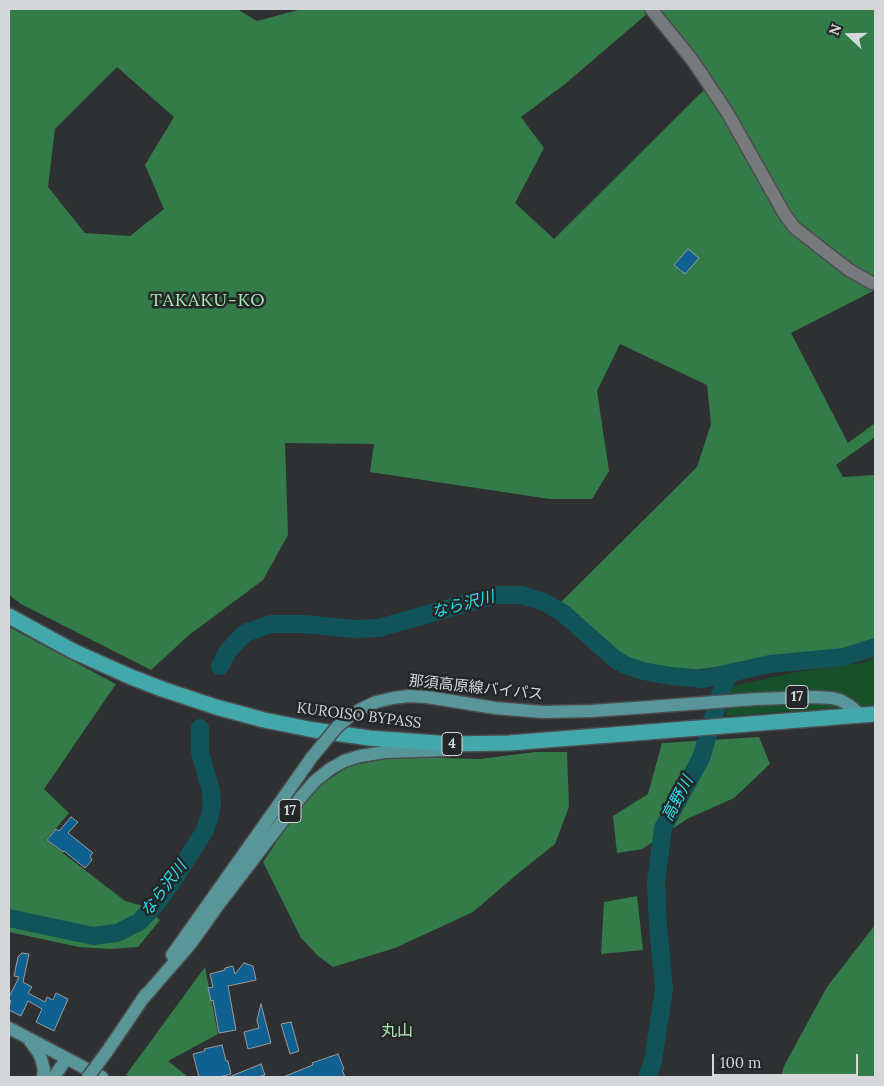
<!DOCTYPE html>
<html>
<head>
<meta charset="utf-8">
<style>
  body { margin:0 }
  #map { position:relative; width:884px; height:1086px; overflow:hidden; background:#2e3032; font-family:Lora,serif }
  canvas { display:block }
  .frame { position:absolute; inset:0; border:10px solid #d5d7d8; pointer-events:none }
  .north { position:absolute; left:824px; top:10px; width:50px; height:50px; -webkit-text-stroke:4px #242628; paint-order:stroke; rotate:291deg; font-size:14px; font-weight:700; line-height:20px; text-align:center; color:#d5d7d8 }
  .north::after { content:''; display:block; margin:auto; width:18px; height:22px; background:#d5d7d8; clip-path:polygon(50% 0,100% 100%,50% 72%,0 100%) }
  .scale { position:absolute; left:712px; top:1054px; width:146px; height:22px; box-sizing:border-box; border:2px solid #d5d7d8; border-top:0; padding-left:6px; font-size:15px; line-height:18px; white-space:nowrap; color:#d5d7d8; -webkit-text-stroke:4px #242628; paint-order:stroke }
</style>
</head>
<body>
<div id="map">
<canvas width="884" height="1086"></canvas>
<div class="frame"></div>
<div class="north">N</div>
<div class="scale">100 m</div>
</div>
<script>
const ctx = document.querySelector('canvas').getContext('2d');
ctx.lineJoin = 'round';
function paint(path, color) { ctx.fillStyle = color; ctx.fill(path, 'evenodd'); }
const shape = rows => new Path2D(rows.map(r => 'M' + r).join(''));
function strokePath(path, color, width, dash) { ctx.strokeStyle = color; ctx.lineWidth = width; ctx.lineCap = dash ? 'butt' : 'round'; ctx.setLineDash(dash || []); ctx.stroke(path); }
function write(font, color, halo, rows, align = 'center') {
  ctx.font = font + ' Lora,"Noto Sans JP",serif'; ctx.lineWidth = 5; ctx.setLineDash([]); ctx.textBaseline = 'middle'; ctx.strokeStyle = halo; ctx.fillStyle = color; for (const [text, x, y, turn = 0] of rows) {
    ctx.save(); ctx.translate(x, y); ctx.rotate((+turn || 0) * Math.PI / 180); ctx.textAlign = isNaN(turn) ? turn : align; if (halo) ctx.strokeText(text, 0, 0); ctx.fillText(text, 0, 0); ctx.restore();
  }
}
paint(shape([
  [875,658,875,705,726,716,731,687,791,673,863,663]
]), '#16502a');
paint(shape([
  [9,9,237,9,257,21,302,9,875,9,875,290,791,333,848,443,875,423,875,437,836,465,843,477,875,475,875,640,850,649,776,657,724,666,679,672,630,659,602,640,561,602,697,467,711,424,707,385,620,344,597,391,609,471,592,499,550,499,370,472,374,444,285,443,288,535,263,580,189,635,151,670,21,604,9,595],
  [648,13,706,88,554,239,515,203,544,148,521,117,565,84],
  [117,67,174,117,145,165,164,209,130,236,85,233,48,187,55,129],
  [9,627,116,684,44,789,69,813,46,840,125,901,143,906,160,920,138,947,110,949,79,947,9,932],
  [759,737,770,764,734,798,687,819,642,849,617,853,613,816,648,794,662,743],
  [535,752,567,752,569,807,555,844,521,871,473,912,395,948,333,967,318,956,301,938,263,862,297,811,318,787,349,766,394,757,480,759],
  [637,896,643,950,601,954,604,902],
  [875,925,875,1077,781,1077,784,1066,827,987],
  [205,967,218,1034,168,1061,188,1077,131,1077,126,1075]
]), '#337c4a');
strokePath(shape([
  [220,666,228,651,245,633,271,624,304,624,354,629,379,628,496,595,522,595,544,602,563,613,615,659,625,665,643,671,671,676,703,679,770,664,844,657,875,647],
  [9,918,93,936,117,933,139,922,157,903,172,882,204,832,210,816,212,803,211,791,200,752,200,728],
  [647,1077,653,1061,664,989,658,925,656,882,663,828,701,758,723,686,730,673]
]), '#10545a', 18);
const building = shape([
  [688,249,699,258,685,274,674,265,688,249],
  [71,817,78,822,68,833,93,853,90,856,92,860,85,868,64,851,63,852,47,840,56,829,59,831,71,817],
  [22,953,29,954,23,982,32,987,28,993,45,1002,47,997,53,1000,56,993,68,999,54,1031,36,1022,42,1009,28,1001,21,1016,9,1010,9,1006,11,1001,9,999,9,997,19,977,14,976,18,957,22,953],
  [244,963,253,966,256,980,228,986,236,1030,219,1033,213,1000,211,1001,208,988,213,987,210,974,225,970,225,968,233,966,235,974,244,963],
  [261,1004,271,1043,248,1049,244,1032,259,1028,257,1020,261,1004],
  [291,1022,299,1051,290,1054,281,1024,291,1022],
  [222,1045,226,1061,228,1061,231,1074,219,1077,199,1077,193,1054,205,1051,204,1049,222,1045],
  [338,1054,344,1069,342,1070,345,1077,283,1077,313,1065,312,1063,338,1054],
  [261,1064,265,1075,258,1077,229,1077,261,1064]
]);
paint(building, '#0e6191');
strokePath(building, '#9a9c9e', 1);
const minor = shape([
  [651,9,693,61,727,112,785,215,795,228,849,270,872,283,875,283]
]);
const major = shape([
  [649,707,756,699,815,697,832,698,840,700,849,705,861,715],
  [172,955,279,804],
  [141,1001,192,942,219,904,301,797,315,781,330,769,344,761,360,756,385,752,447,750],
  [9,1028,102,1077],
  [30,1041,38,1052,41,1058,44,1070,43,1077],
  [106,1053,146,994],
  [54,1077,66,1059]
]);
const highway = shape([
  [9,616,73,651,131,677,162,689,216,707,264,720,314,730,369,738,451,744,509,743,875,714]
]);
strokePath(minor, '#4b4d4f', 15);
strokePath(major, '#4b4d4f', 15);
strokePath(highway, '#4b4d4f', 18);
strokePath(minor, '#777a7c', 12);
strokePath(major, '#589699', 12);
strokePath(highway, '#43a8ac', 15);
const majorBridge = shape([
  [279,804,312,757,337,727,349,717,361,709,376,702,393,698,409,696,427,697,495,708,543,712,591,711,649,707],
  [88,1077,106,1053]
]);
strokePath(majorBridge, '#4b4d4f', 15, []);
strokePath(majorBridge, '#589699', 12);
for (const [x, y, w] of [
  [797,697,22],
  [452,744,20],
  [290,811,22]
]) { const box = new Path2D(); box.roundRect(x - w / 2, y - 11.5, w, 23, 4); ctx.fillStyle = '#242628'; ctx.fill(box); strokePath(box, '#d5d7d8', 1); }
write('bold 14px', '#d5d7d8', null, [
  ["17",797,697],
  ["4",452,744],
  ["17",290,811]
]);
write('15px', '#d5d7d8', '#242628', [
  ["那須高原線バイパス",476,688,6],
  ["KUROISO BYPASS",359,716,7]
]);
write('italic 16px', '#27e1f1', '#242628', [
  ["なら沢川",463,605,-15],
  ["高野川",678,799,-62],
  ["なら沢川",164,889,-53]
]);
write('16px', '#adebb1', '#242628', [
  ["丸山",397,1031]
]);
ctx.letterSpacing = '1px';
write('18px', '#adebb1', '#242628', [
  ["TAKAKU-KO",208,301]
]);
ctx.letterSpacing = '0px';
</script>
</body>
</html>
